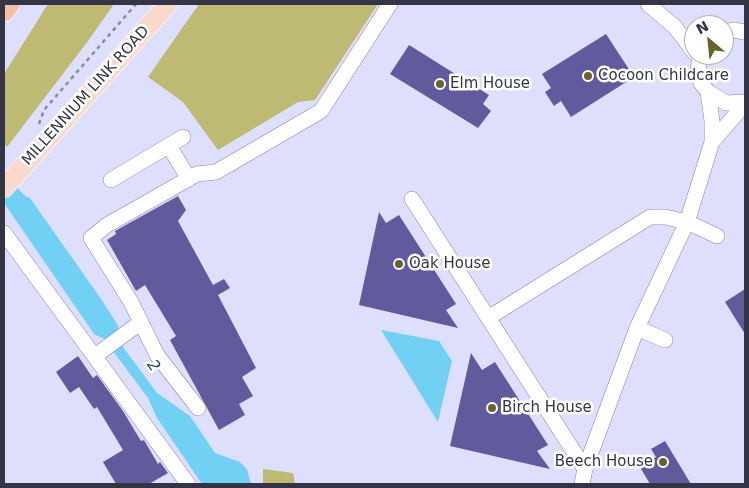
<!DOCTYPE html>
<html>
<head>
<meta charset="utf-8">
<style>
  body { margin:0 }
  #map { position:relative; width:749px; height:488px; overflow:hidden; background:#dedefd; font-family:"DejaVu Sans",sans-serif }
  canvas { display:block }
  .frame { position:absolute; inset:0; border:5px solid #343447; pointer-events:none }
  .north { position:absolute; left:684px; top:15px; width:50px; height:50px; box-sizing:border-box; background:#fff; border:1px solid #aeaeb5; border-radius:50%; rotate:332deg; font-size:14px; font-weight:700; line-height:20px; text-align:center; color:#343447 }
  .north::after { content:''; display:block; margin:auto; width:18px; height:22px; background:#66632f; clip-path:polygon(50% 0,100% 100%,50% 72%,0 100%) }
</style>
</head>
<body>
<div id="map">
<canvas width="749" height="488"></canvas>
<div class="frame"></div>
<div class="north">N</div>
</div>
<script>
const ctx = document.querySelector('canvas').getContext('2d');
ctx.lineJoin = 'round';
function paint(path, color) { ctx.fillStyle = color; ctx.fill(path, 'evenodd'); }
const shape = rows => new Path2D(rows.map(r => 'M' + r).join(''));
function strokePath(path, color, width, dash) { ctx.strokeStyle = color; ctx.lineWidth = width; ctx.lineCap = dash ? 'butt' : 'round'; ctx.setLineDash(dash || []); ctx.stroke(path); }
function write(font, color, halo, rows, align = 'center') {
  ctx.font = font + ' "DejaVu Sans",sans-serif'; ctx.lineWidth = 5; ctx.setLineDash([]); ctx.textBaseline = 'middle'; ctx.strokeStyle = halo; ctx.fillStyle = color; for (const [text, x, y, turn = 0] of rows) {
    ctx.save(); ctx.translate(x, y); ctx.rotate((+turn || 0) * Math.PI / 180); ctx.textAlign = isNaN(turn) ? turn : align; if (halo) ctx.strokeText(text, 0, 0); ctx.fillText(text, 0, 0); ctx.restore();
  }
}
paint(shape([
  [48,4,114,4,88,41,7,147,4,144,4,74],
  [199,4,378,4,315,100,298,102,218,150,183,102,148,77],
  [263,469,293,473,295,484,263,484]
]), '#beba73');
paint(shape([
  [4,173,25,196,30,198,101,299,119,327,114,335,157,393,190,416,215,453,240,462,247,469,251,484,202,484,157,418,148,398,104,339,94,334,4,203],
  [381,330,439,341,452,361,438,422]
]), '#72d0f5');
paint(shape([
  [606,34,634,77,571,117,561,101,554,106,545,92,551,88,542,74],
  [409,45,489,95,483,104,491,111,478,128,390,74],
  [178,196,186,210,178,221,213,285,224,279,230,288,218,295,256,368,242,377,253,396,239,404,245,415,219,430,170,340,176,336,145,285,136,291,107,240,116,234,115,231],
  [379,212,386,223,399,215,456,304,446,310,458,328,359,305],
  [745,289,745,334,725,302],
  [471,353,482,370,495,362,548,445,537,451,550,469,450,446],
  [78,356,93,378,97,375,123,411,141,441,144,440,158,464,160,462,168,473,149,484,116,484,103,462,123,450,97,407,94,409,79,387,70,393,56,372],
  [665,441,691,484,650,484,640,467,656,457,651,449]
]), '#605b9d');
const minor = shape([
  [648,4,675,27,694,52],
  [724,32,733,30,745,32],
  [700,55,698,71,701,83,708,92,726,103,745,102],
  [712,142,745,104],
  [169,146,189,179],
  [111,180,183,137],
  [412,199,585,469],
  [4,233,188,484],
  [488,318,650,217,665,217,687,222,717,236],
  [637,328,665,340],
  [95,356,141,322],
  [198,408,157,355,131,302,91,238,107,225,197,174,216,172,321,111,390,4],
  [582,484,585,469,637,328,687,222,712,142,712,121,708,92]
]);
const major = shape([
  [4,188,168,4]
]);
const highway = shape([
  [4,11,9,4]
]);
strokePath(minor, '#8382b0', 16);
strokePath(major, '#fff', 20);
strokePath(highway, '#fff', 22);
strokePath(shape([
  [39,124,44,110,136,4]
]), '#8a8aa4', 2.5, [4, 4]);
strokePath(minor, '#fff', 15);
strokePath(major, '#f8d9cb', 19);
strokePath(highway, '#f4bfa8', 21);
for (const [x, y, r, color] of [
  [588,76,5,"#66632f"],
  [440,84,5,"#66632f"],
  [399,264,5,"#66632f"],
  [492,408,5,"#66632f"],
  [663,462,5,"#66632f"]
]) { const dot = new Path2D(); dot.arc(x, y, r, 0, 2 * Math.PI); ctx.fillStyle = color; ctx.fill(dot); strokePath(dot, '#fff', 2); }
write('15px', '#343447', '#fff', [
  ["Cocoon Childcare",598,76],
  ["Elm House",450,84],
  ["Oak House",409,264],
  ["Birch House",502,408],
  ["Beech House",653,462,"right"]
], 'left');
write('15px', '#343447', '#fff', [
  ["MILLENNIUM LINK ROAD",86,96,-48]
]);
write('italic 16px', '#1e4858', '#fff', [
  ["2",153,366,53]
]);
</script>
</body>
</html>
